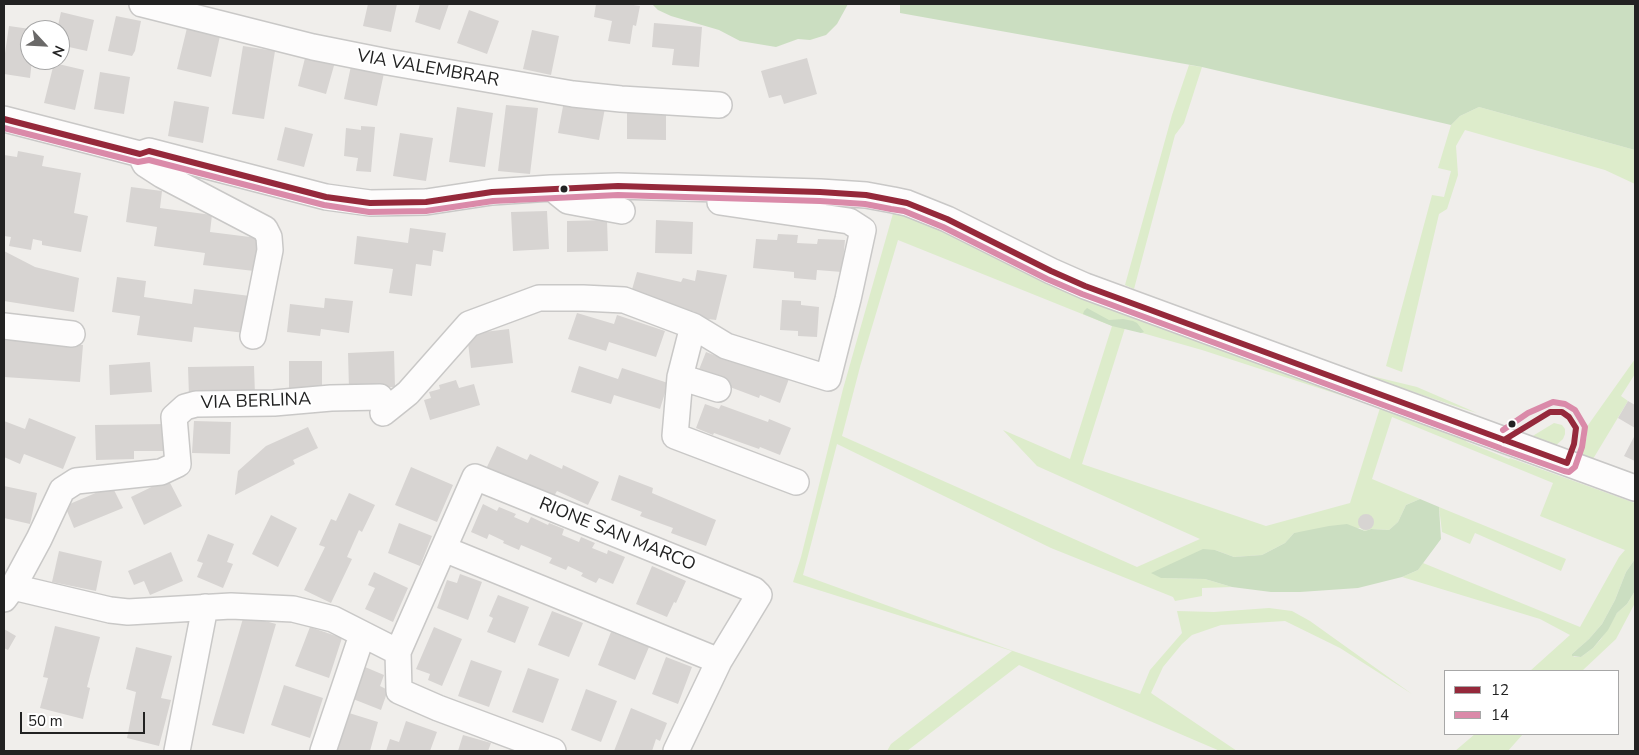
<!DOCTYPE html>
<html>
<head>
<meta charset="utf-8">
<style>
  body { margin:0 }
  #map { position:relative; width:1639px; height:755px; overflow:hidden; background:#f0eeeb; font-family:"Nunito Sans",sans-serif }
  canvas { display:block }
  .frame { position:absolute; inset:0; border:5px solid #222; pointer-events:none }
  .legend { position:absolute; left:1444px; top:670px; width:175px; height:65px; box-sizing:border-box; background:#fff; border:1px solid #a7a7a7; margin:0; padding:6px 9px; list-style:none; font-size:15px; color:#222 }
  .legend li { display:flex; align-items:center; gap:10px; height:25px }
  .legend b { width:25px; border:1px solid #a7a7a7 }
  .north { position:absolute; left:20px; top:20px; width:50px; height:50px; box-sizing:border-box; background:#fff; border:1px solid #a7a7a7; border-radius:50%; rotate:115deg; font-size:14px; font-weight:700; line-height:20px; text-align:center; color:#222 }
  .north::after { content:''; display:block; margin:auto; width:18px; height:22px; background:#6a6968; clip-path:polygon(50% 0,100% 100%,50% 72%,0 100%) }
  .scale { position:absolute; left:20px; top:712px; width:125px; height:22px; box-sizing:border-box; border:2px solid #222; border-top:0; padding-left:6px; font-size:15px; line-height:18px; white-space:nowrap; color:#222; -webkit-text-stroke:4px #fff; paint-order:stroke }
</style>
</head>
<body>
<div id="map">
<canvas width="1639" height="755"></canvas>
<div class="frame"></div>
<ul class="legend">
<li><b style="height:6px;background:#95293b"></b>12</li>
<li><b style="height:6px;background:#da8aa9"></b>14</li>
</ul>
<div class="north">N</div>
<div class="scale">50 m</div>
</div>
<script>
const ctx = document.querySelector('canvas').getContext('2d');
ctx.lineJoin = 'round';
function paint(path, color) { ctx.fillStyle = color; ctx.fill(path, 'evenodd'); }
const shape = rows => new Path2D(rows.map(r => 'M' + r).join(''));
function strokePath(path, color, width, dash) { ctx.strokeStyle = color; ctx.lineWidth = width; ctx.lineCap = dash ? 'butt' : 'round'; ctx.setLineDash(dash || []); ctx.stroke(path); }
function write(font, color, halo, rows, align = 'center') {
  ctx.font = font + ' "Nunito Sans",sans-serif'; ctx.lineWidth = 4.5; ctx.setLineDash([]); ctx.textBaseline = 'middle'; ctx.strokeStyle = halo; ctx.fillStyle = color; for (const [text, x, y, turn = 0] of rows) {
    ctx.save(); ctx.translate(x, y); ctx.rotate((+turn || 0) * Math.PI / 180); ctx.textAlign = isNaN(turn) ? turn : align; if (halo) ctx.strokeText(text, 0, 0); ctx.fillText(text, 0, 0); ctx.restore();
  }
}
paint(shape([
  [1189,65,1202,67,1184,123,1175,135,1134,289,1125,285,1172,115],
  [1479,107,1635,150,1635,184,1605,170,1465,130,1456,146,1458,175,1447,209,1439,214,1402,372,1386,366,1432,195,1444,197,1451,171,1438,168,1451,125,1460,116],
  [894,210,1455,430,1467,442,1509,459,1510,458,1635,503,1635,559,1626,572,1615,600,1602,624,1589,639,1572,654,1574,657,1581,657,1593,648,1601,639,1617,613,1627,604,1635,591,1635,603,1616,639,1582,671,1530,671,1570,635,1540,619,1402,577,1418,570,1423,563,1580,627,1619,557,1625,550,1540,516,1553,483,1392,417,1372,479,1420,499,1406,505,1398,522,1389,530,1371,529,1365,531,1360,528,1294,533,1285,543,1262,555,1234,557,1215,550,1161,578,1205,579,1232,587,1202,588,1202,596,1175,601,1173,597,1051,548,837,444,803,575,1013,651,1140,694,1150,670,1182,633,1177,611,1214,612,1269,608,1292,611,1310,621,1412,694,1340,648,1285,621,1221,625,1192,635,1182,644,1163,667,1151,693,1237,751,1220,751,1019,665,907,751,887,751,891,744,1012,651,793,582,801,557,843,389],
  [898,240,1112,326,1070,459,1003,430,1037,466,1200,539,1137,567,842,436,860,367],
  [1125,328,1202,350,1380,408,1350,503,1266,526,1082,464],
  [1635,359,1635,374,1621,396,1628,401,1593,459,1581,454,1587,437,1586,428],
  [1351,371,1417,387,1477,413,1464,409],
  [1554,423,1562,425,1565,429,1565,434,1563,439,1554,447,1531,437],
  [1439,507,1566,559,1561,571,1475,533,1470,544,1442,532],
  [1475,734,1523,734,1508,751,1455,751]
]), '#ddeccb');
paint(shape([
  [652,4,848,4,837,24,826,35,810,40,798,39,776,47,740,41,719,30,671,16,658,10],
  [900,4,1635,4,1635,150,1479,107,1460,116,1451,125,1202,67,900,13],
  [1087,308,1109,320,1123,319,1133,321,1137,323,1144,332,1141,333,1112,326,1083,314,1084,311],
  [1420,499,1439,507,1441,539,1418,570,1402,577,1358,588,1300,592,1271,592,1232,587,1205,579,1161,578,1151,573,1203,549,1215,550,1234,557,1262,555,1285,543,1294,533,1329,526,1347,524,1365,531,1371,529,1389,530,1398,522,1406,505],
  [1635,559,1635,591,1627,604,1617,613,1608,630,1593,648,1581,657,1572,656,1572,654,1589,639,1602,624,1615,600,1626,572]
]), '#cbdec1');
paint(shape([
  [368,4,397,4,391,32,363,26],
  [420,4,449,4,440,30,415,22],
  [596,4,627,4,640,6,636,26,633,25,630,44,608,41,612,21,594,17],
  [469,10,499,21,487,54,457,43],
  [61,12,94,20,87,51,60,45,60,30,57,30],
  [116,16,141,21,135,51,132,56,108,51],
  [654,23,702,27,699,67,672,65,674,49,652,47],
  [9,26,30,29,30,60,32,60,30,78,4,74,4,60],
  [187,28,220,36,211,77,177,69],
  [532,30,559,36,551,75,523,69],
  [243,46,275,51,264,119,232,114],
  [306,54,335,62,326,94,298,86],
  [807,58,817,94,784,104,781,95,769,98,761,71],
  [54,63,84,70,75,110,44,103],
  [351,66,384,73,377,106,344,99],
  [100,72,130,77,124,114,94,109],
  [174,101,209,107,203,143,168,136],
  [564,101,605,108,599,140,558,133],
  [506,105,538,108,530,174,498,171],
  [457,107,493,113,485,167,449,162],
  [627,110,666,111,666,140,627,139],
  [361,126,375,127,371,172,356,171,358,158,344,156,346,128,361,130],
  [285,127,313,134,304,167,277,160],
  [400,133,433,138,426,181,393,176],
  [18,151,44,156,42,166,81,173,74,213,88,216,81,252,42,245,42,241,33,239,31,250,9,246,11,237,4,236,4,155,17,157],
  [131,187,162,191,160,208,212,215,210,232,258,238,254,271,203,265,205,253,154,246,157,227,126,222],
  [547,211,549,249,513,251,511,212],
  [607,220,608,251,567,252,567,221],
  [656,220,693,222,692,254,655,253],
  [410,228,446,233,443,252,433,250,431,266,416,264,412,296,389,293,393,269,354,264,357,236,408,243],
  [778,234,798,235,797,243,817,244,818,239,845,240,842,272,817,270,816,280,794,278,794,272,753,268,756,239,777,240],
  [4,251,35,267,79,278,74,312,4,301],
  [697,270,727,275,716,320,693,317,695,312,654,302,654,298,631,293,637,272,681,282,683,278,695,281],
  [117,277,146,281,144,297,192,304,194,289,250,296,245,333,194,327,192,342,137,335,140,316,112,312],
  [325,298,353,301,349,333,321,329,320,336,287,332,290,304,324,308],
  [782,300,801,301,801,305,819,307,817,337,798,336,798,331,780,330],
  [577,313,614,324,617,315,665,331,656,357,609,342,606,351,568,339],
  [509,329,513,363,471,368,467,334],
  [4,340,83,345,80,382,4,377],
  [394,351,395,387,349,389,348,353],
  [706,352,719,357,721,354,790,376,780,403,760,395,759,398,714,381,696,377],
  [289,361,322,361,322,391,289,391],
  [150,362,152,392,110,395,109,365],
  [254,366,255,395,189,396,188,367],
  [579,366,618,379,622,368,668,383,660,409,614,395,611,404,571,392],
  [456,380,459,388,474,384,480,405,430,420,424,400,431,398,429,392,440,389,439,385],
  [1628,401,1635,405,1635,428,1618,418],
  [705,404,719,409,721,405,768,422,769,419,791,428,780,455,760,447,759,449,714,433,713,435,696,428],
  [29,418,76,437,63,469,24,454,20,464,4,457,4,421,25,429],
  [194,421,231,422,230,454,192,453],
  [169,424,169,451,134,451,134,459,96,460,95,425],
  [308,427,318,448,293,460,295,464,235,495,238,471,266,446],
  [1635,435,1635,461,1624,456],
  [497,446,527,460,530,454,562,469,563,465,599,482,588,505,557,491,554,496,521,481,519,486,485,471],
  [411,467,453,485,437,522,395,505],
  [619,475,653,488,652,493,716,520,706,546,671,533,673,528,640,516,642,512,611,500],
  [168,479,182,506,144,525,131,497],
  [4,486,37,493,30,524,4,518],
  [112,486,123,508,74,528,65,506],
  [349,493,375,505,362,532,359,530,347,557,352,559,331,603,304,590,325,547,319,545,331,519,336,521],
  [483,504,497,511,499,507,516,514,514,517,528,523,531,517,548,525,549,523,564,529,562,535,579,542,581,537,595,543,592,548,607,554,608,550,625,557,613,584,599,578,596,583,581,576,583,573,568,566,566,570,549,563,552,558,521,545,519,550,503,543,504,541,489,534,487,539,471,532],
  '1358 522a8 8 0 1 1 16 0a8 8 0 1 1-16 0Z',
  [271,515,297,528,278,567,252,554],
  [399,523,432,536,420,566,388,553],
  [208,534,234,544,227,562,233,564,223,588,197,577,203,563,197,561],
  [59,551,102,561,96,591,52,582],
  [171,552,183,581,150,595,144,581,134,585,128,571],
  [652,566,686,581,676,603,674,602,667,617,636,604],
  [374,572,408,588,393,622,365,609,375,588,368,585],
  [460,574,482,582,468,620,437,608,447,580,457,583],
  [498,595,529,607,515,643,487,632,493,618,489,616],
  [552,611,583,623,569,657,538,645],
  [244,615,276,624,244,734,212,725],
  [55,626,100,637,87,687,90,688,83,719,40,708,48,678,43,677],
  [310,627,342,638,329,678,295,666],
  [434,627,462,639,442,686,428,680,430,674,416,669],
  [4,629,16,636,8,650,4,648],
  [611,632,649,647,635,680,598,665],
  [136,647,172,656,161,698,171,700,159,746,127,738,136,692,126,689],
  [666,657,692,667,678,704,652,694],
  [471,660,502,671,489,707,458,696],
  [365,667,384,675,380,686,388,690,381,710,353,699],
  [528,668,559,679,543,723,512,712],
  [284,685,323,698,310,738,271,725],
  [586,689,617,701,601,742,571,730],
  [631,708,667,723,660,741,656,739,652,751,614,751],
  [349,713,378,722,370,751,337,751],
  [406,721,437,732,430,751,386,751,390,739,399,742],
  [463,735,491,743,488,751,458,751]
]), '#d7d4d2');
const minor = shape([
  [142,4,313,47,388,62,573,94,621,99,719,105],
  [4,119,140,154,149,151,326,197,370,203,426,202,492,192,551,188,618,186,820,192,866,195,893,200,907,203,947,219,1051,271,1085,286,1635,488],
  [140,154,145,164,162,175,265,229,269,237,270,250,253,336],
  [558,193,568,201,622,211],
  [4,326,72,334],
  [680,377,675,436,796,482],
  [718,389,680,377,693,326,726,346,828,378,848,299,863,230,849,221,720,202],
  [383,413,408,393,469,324,539,298,583,298,624,300,693,326],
  [444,549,719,661],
  [13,587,110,610,128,612,231,606,293,609,333,619,398,652],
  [4,599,13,587,39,539,62,490,76,481,161,472,178,464,174,417,185,407,196,404,274,403,331,398,380,397],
  [177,751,205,607],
  [323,751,360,641],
  [553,751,438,708,399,691,398,652,475,477,754,590,759,595,719,661,676,751]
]);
strokePath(minor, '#c9c8c7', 28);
strokePath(minor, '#fdfcfc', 25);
strokePath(shape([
  [4,119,140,154,149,151,326,197,370,203,426,202,492,192,618,186,820,192,866,195,907,203,947,219,1051,271,1085,286,1567,463],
  [1504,440,1550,412,1562,412,1569,417,1576,428,1574,444,1567,463]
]), '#95293b', 6);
strokePath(shape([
  [4,128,138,162,149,160,324,205,369,212,426,211,493,201,618,195,820,201,865,204,891,209,904,211,943,227,1047,279,1082,294,1500,448],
  [1502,449,1564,471,1569,472,1575,467,1582,447,1585,427,1575,410,1565,404,1553,402,1528,413,1503,430]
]), '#da8aa9', 6);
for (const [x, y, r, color] of [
  [564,189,4.5,"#222"],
  [1512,424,4.5,"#222"]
]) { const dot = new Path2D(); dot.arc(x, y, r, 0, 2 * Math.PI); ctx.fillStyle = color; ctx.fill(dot); strokePath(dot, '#fff', 2); }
write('18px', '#222', '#fff', [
  ["VIA VALEMBRAR",428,69,10],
  ["VIA BERLINA",256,402,-2],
  ["RIONE SAN MARCO",617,535,22]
]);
</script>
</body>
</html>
